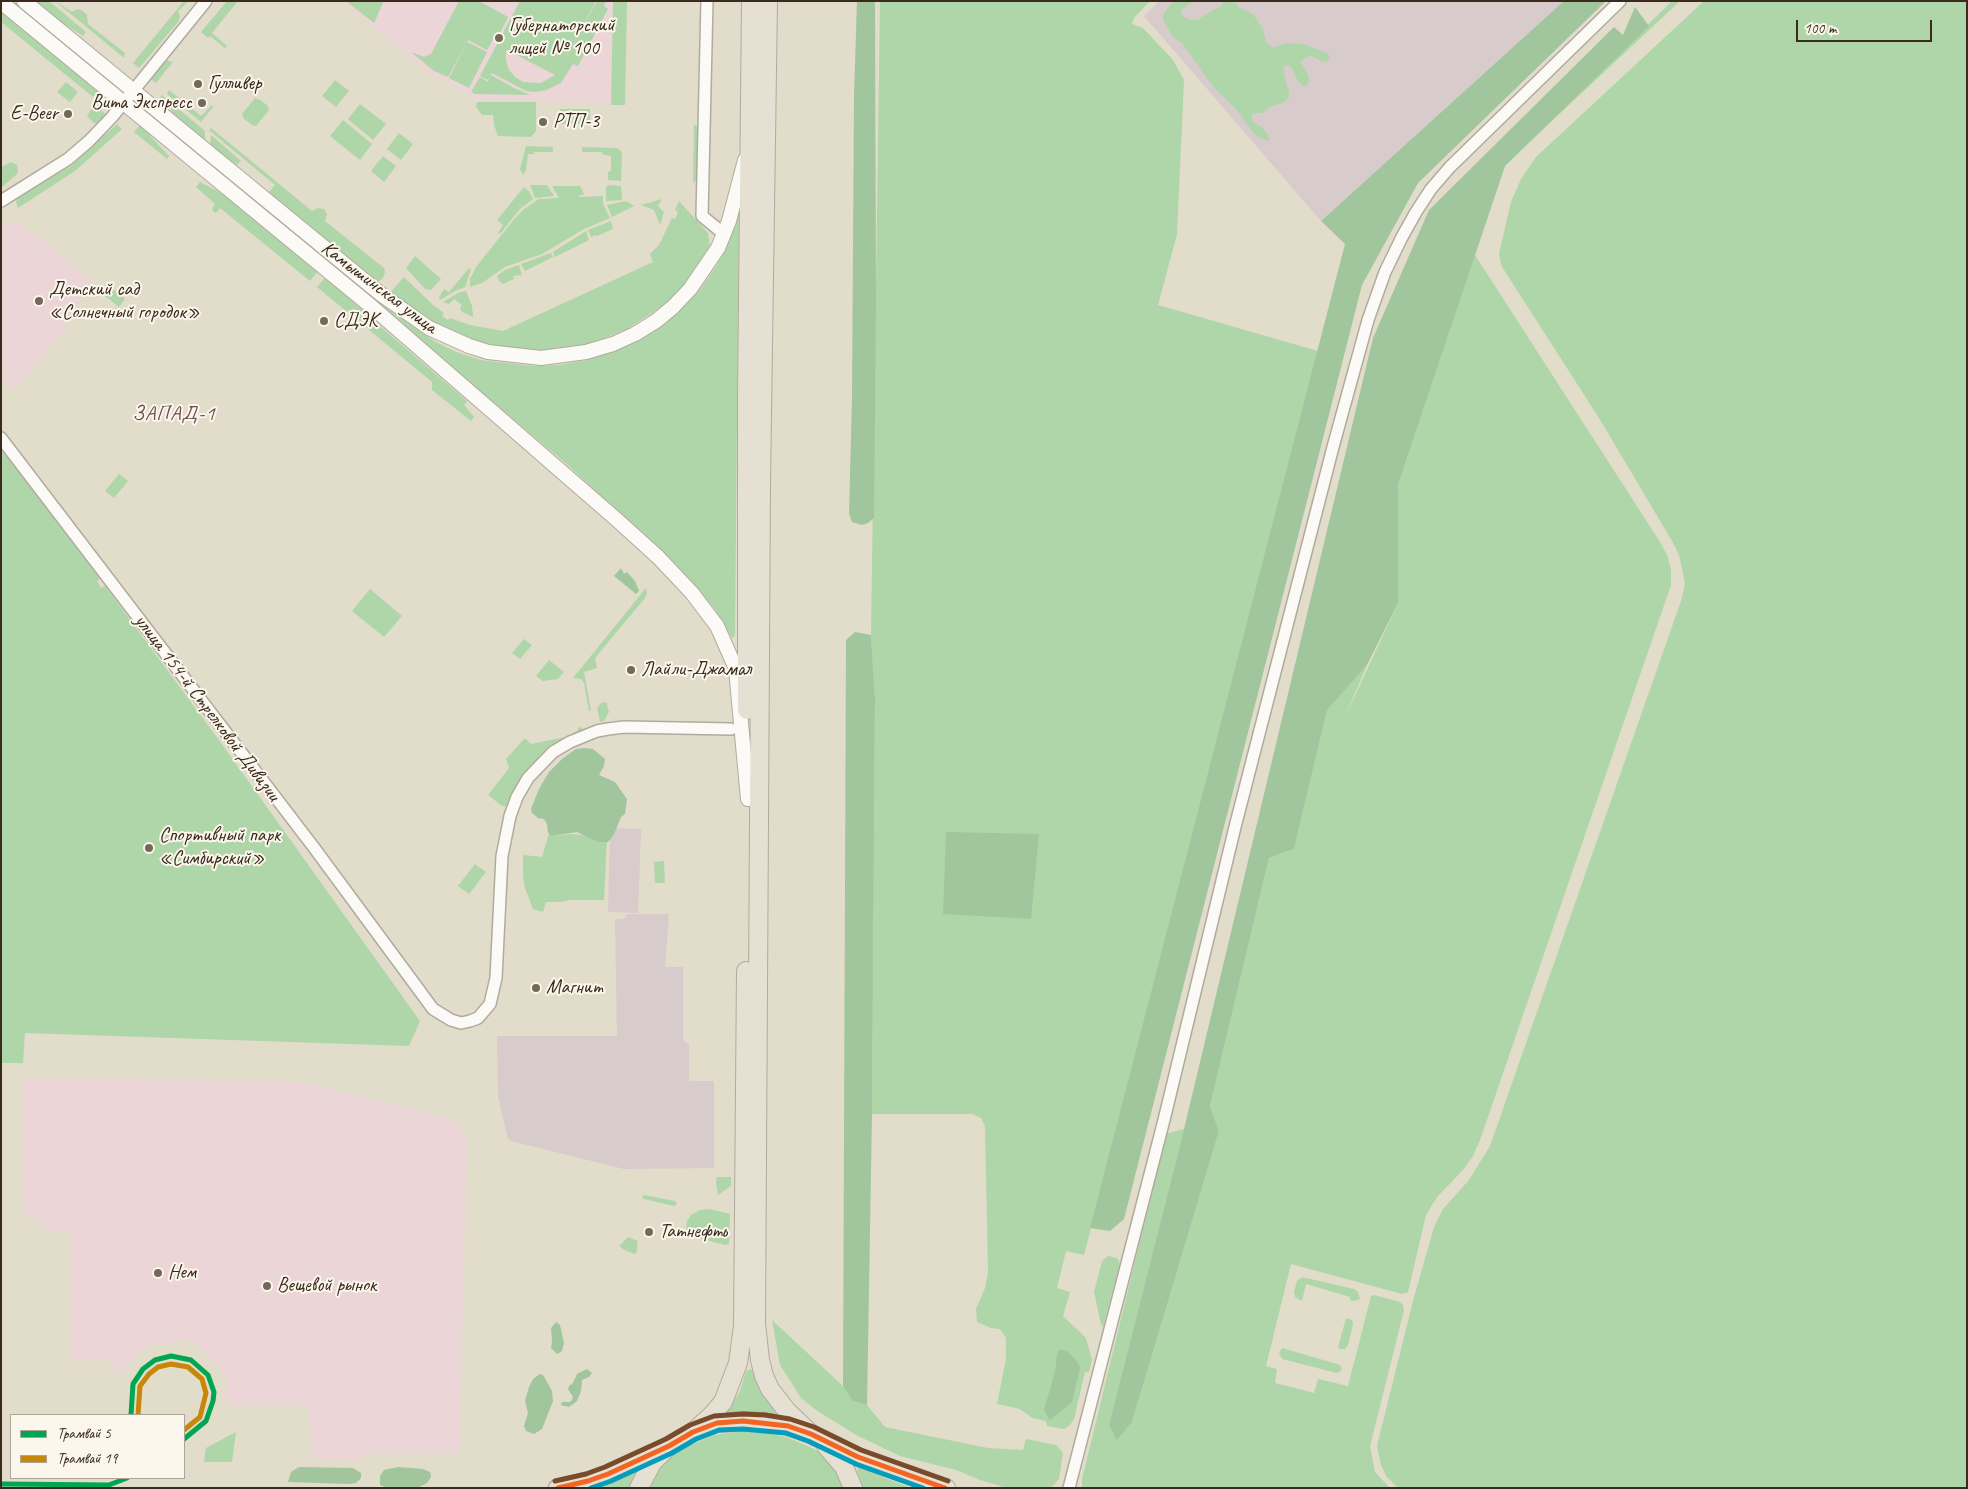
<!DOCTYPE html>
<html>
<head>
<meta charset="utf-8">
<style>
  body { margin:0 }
  #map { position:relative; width:1968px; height:1489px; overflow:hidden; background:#e2dcca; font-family:Caveat,sans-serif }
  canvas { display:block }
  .frame { position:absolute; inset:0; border:2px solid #3b2a1e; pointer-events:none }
  .legend { position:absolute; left:10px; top:1414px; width:175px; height:65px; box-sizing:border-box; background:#fbf7ec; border:1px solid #aea59a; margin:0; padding:6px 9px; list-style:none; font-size:15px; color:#3b2a1e }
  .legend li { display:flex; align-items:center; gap:10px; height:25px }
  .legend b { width:25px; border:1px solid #aea59a }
  .scale { position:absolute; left:1796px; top:20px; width:136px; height:22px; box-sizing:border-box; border:2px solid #3b2a1e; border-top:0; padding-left:6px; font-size:15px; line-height:18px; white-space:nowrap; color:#3b2a1e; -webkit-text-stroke:4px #fbf7ec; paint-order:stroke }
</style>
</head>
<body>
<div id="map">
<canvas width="1968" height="1489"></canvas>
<div class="frame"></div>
<ul class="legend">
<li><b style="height:6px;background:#00a651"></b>Трамвай 5</li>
<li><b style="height:6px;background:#c88708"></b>Трамвай 19</li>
</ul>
<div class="scale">100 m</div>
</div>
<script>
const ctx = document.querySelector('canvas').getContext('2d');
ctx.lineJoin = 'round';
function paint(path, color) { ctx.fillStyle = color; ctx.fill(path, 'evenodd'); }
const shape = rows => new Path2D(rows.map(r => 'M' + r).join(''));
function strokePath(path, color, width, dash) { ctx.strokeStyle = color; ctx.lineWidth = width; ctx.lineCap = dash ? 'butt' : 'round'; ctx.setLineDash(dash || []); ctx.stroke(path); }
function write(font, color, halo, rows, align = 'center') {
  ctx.font = font + ' Caveat,sans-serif'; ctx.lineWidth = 4; ctx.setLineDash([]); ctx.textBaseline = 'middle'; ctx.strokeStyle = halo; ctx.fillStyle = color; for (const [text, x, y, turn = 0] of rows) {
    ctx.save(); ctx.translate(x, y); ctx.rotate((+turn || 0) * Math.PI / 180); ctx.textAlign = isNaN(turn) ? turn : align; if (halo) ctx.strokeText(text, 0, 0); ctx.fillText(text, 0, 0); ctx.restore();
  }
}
paint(shape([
  [341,1,613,1,611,103,477,99,431,74],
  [17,221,93,282,62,319,68,324,15,390,1,379,1,226],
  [23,1079,300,1082,458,1121,467,1144,459,1454,373,1453,357,1460,314,1460,308,1405,226,1405,227,1377,199,1345,192,1340,150,1344,117,1374,108,1360,72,1361,71,1232,46,1232,46,1221,35,1221,24,1210]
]), '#ebd5d6');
paint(shape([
  [1159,1,1564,1,1321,221,1144,16],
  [610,828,641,829,638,913,608,912],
  [627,914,669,914,665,967,683,967,683,1040,689,1045,689,1081,714,1081,714,1168,624,1169,511,1141,508,1139,498,1096,497,1036,617,1036,615,919,624,919]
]), '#d8cbcc');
paint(shape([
  [8,1,15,1,108,78,106,82],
  [32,1,49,1,86,32,83,36,47,13],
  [55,1,72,12,78,9,83,11,87,15,88,24,125,53,124,58],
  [184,1,189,1,178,11,180,17,178,22,139,68,133,63],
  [227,1,238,1,212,33,227,46,225,48,210,36,208,38,201,32],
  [346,1,383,1,383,3,374,23],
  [459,1,479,1,508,17,498,37,495,36,487,50,468,40,467,42,487,52,469,88,449,78,467,42,448,77,434,71,411,52,424,57,431,54],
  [520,1,596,1,558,71,597,1,606,1,604,6,608,9,578,66,573,64,561,83,547,90,536,92,526,91,492,73,488,80,480,76],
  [506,50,507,50,555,75,541,83,523,82,515,77,509,70,506,60],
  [613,1,627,1,625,105,611,105],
  [880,1,1150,1,1134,18,1132,24,1143,28,1173,60,1184,80,1177,234,1158,305,1318,351,1084,1255,1066,1251,1057,1288,1070,1292,1063,1316,1086,1338,1092,1360,1089,1372,1085,1372,1074,1419,1070,1425,1064,1429,1047,1426,1046,1421,1032,1418,1020,1409,997,1404,1006,1359,1006,1338,1000,1329,991,1328,977,1322,976,1309,985,1288,988,1273,985,1126,981,1118,972,1114,872,1114,875,698,871,635],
  [1174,1,1193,1,1181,10,1181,15,1189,20,1197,20,1222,5,1223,1,1235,1,1238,7,1253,14,1263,29,1266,42,1273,48,1285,43,1303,44,1324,52,1330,56,1327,62,1321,61,1310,55,1300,62,1307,72,1309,80,1307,85,1303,86,1298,81,1291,67,1288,65,1283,67,1287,86,1289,90,1289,97,1283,103,1272,106,1262,113,1253,113,1251,116,1254,123,1262,127,1267,134,1270,139,1268,141,1256,136,1234,107,1214,88,1182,43,1173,37,1163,20,1164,13],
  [1672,1,1680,1,1505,165],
  [1704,1,1967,1,1967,1488,1398,1488,1386,1476,1381,1465,1377,1446,1413,1301,1434,1227,1443,1209,1469,1180,1490,1146,1682,598,1685,583,1679,555,1672,541,1599,418,1502,267,1499,254,1511,202,1521,179,1536,157],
  [1,11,98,91,93,97,1,22],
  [164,60,173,62,156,83,150,78],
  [491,75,514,88,530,95,475,94,471,92,480,77,488,82],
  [335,80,349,91,336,107,322,96],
  [66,82,78,92,70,102,57,92],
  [169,90,201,116,212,105,213,107,201,122,167,94],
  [162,95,205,131,205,142,170,114,171,108,164,101,158,104,156,102],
  [255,98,260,100,267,105,269,110,256,126,252,125,244,119,242,114],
  [477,102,536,102,536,131,531,137,498,136,494,125,493,115,482,115,476,107],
  [360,104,386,124,373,140,348,119],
  [94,105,107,115,97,123,94,123,87,116],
  [560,109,590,109,590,124,560,124],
  [343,120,372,144,360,160,330,136],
  [117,124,122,129,75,171,18,208,16,202,18,197,71,166],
  [694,124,700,129,697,180,693,183],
  [140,125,169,156,167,159,134,132],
  [211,128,312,211,318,208,324,209,327,214,325,221,384,268,385,272,383,278,376,283,293,218,269,192,275,185,209,130],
  [399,133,413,144,401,160,387,149],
  [211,135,241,161,237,165,210,146],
  [526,146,553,147,553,152,534,152,534,154,528,154,526,170,523,175,520,169],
  [582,147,616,148,619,149,622,153,621,181,608,180,608,172,611,171,611,156,602,154,602,152,582,152],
  [383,156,396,166,384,182,371,171],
  [11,162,17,165,18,173,2,187,1,167],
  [200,182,229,197,319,270,310,281,220,208,216,213,214,212,212,209,215,204,196,187],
  [530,185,547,185,554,196,535,198],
  [609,185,621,186,622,200,606,201,606,187],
  [552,186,580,186,584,194,579,196,579,197,603,196,603,204,610,218,584,229,542,254,505,267,482,283,470,287,470,279,476,267,516,217,524,209,539,199,559,198],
  [524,187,529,191,533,199,520,209,500,234,498,233,503,225,497,220],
  [662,199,658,206,664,212,660,225,654,210,641,205],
  [626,201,634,206,612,217,607,205],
  [679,201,708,233,710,248,687,283,663,306,627,329,584,346,535,353,491,347,443,332,390,293,404,277,433,305,444,313,442,316,448,320,450,318,470,325,503,331,653,262,650,254,659,245,672,218,675,219,678,212,675,210],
  [739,201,735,636,732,638,714,608,691,581,667,558,568,465,379,307,383,302,434,341,456,352,481,360,533,366,559,365,587,360,612,351,660,326,681,309,701,288,717,265,725,249,732,231],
  [611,221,613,229,597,236,595,235,591,237,588,230],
  [586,231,589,240,555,257,553,252],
  [551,253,553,257,525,271,521,264],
  [1475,255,1660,542,1667,555,1671,569,1671,585,1480,1140,1473,1156,1463,1170,1437,1197,1426,1215,1408,1292,1402,1294,1291,1264,1266,1366,1277,1369,1275,1383,1314,1393,1318,1379,1348,1386,1371,1296,1374,1295,1400,1302,1403,1305,1404,1310,1370,1446,1375,1472,1390,1488,1082,1488,1082,1479,1166,1134,1184,1129,1109,1425,1117,1439,1132,1422,1219,1131,1210,1106,1269,858,1294,849,1327,709,1367,665,1345,717,1398,603,1398,485],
  [415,256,441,279,431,290,425,289,406,268],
  [519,265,522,275,513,276,514,279,503,284,500,282,497,276,505,270],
  [469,268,471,270,465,287,455,291,440,300,439,297,444,289,449,292],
  [326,277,381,327,467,401,464,405,474,417,471,421,432,390,432,382,317,287],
  [112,288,125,299,119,307,105,296],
  [466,291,472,306,473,317,462,312,460,309,462,305,454,299,449,304,443,302,458,293],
  [1,450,22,475,100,579,97,581,101,588,105,586,216,736,420,1021,409,1046,25,1033,23,1063,1,1063],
  [119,474,128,481,114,498,105,491],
  [646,588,647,594,645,598,595,658,597,668,584,672,591,710,589,711,584,683,581,679,573,678],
  [370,589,402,616,384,637,352,611],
  [524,639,532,645,520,659,512,653],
  [549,660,564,672,558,679,543,681,536,676],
  [606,702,609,712,604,721,600,722,597,708,601,703],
  [581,727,584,731,569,740,509,806,502,806,488,795,509,768,506,759,524,739,526,739,531,744,565,737,578,731,578,728],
  [549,833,555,836,571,834,607,837,604,900,570,900,560,902,546,902,543,912,533,909,525,888,523,877,523,855,542,857],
  [664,861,665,883,655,883,654,862],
  [475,864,486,872,469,894,458,886],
  [717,1177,731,1177,731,1186,718,1195,716,1182],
  [644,1195,675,1201,677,1204,674,1206,644,1199,642,1197],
  [710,1209,730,1214,729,1244,725,1245,695,1237,686,1231,687,1221,691,1215,700,1210],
  [628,1237,638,1241,636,1254,626,1251,619,1246],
  [1108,1256,1117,1258,1120,1264,1103,1327,1101,1324,1094,1292,1102,1261],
  [1302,1277,1354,1289,1358,1292,1360,1299,1355,1301,1350,1300,1350,1297,1306,1284,1302,1301,1300,1300,1295,1297,1294,1292,1297,1281],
  [1346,1318,1352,1320,1353,1325,1348,1345,1345,1349,1340,1349,1338,1348],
  [772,1320,843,1386,853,1400,867,1405,885,1427,988,1448,1023,1450,1026,1439,1056,1445,1063,1453,1059,1479,1051,1488,1007,1488,980,1480,956,1470,900,1456,856,1435,816,1410,801,1398,780,1365],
  [1282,1348,1337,1364,1340,1365,1342,1370,1337,1373,1282,1359,1279,1353],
  [751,1369,766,1397,780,1416,718,1419,735,1399,740,1391,746,1371],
  [755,1431,787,1437,816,1450,833,1464,847,1488,648,1488,665,1461,690,1445,714,1435,734,1432],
  [236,1432,232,1462,204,1462,206,1448],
  [860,1467,885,1478,911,1488,863,1488,857,1470],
  [637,1470,639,1470,634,1488,595,1488]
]), '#afd6a9');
paint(shape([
  [857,1,875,1,876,305,874,518,868,523,862,525,852,522,849,514,852,398,854,96],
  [1564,1,1606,1,1418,183,1362,285,1124,1219,1110,1231,1090,1228,1345,244,1321,221],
  [1635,7,1649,26,1505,166,1398,485,1398,603,1367,665,1327,710,1294,849,1269,858,1210,1106,1219,1131,1132,1422,1117,1440,1109,1425,1184,1129,1373,338,1429,210,1614,27,1623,35],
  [621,568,624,574,627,572,635,581,639,591,636,594,614,576],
  [855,632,871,635,875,698,872,1114,867,1405,853,1401,843,1386,846,640],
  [583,748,593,749,605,759,604,766,599,775,615,782,627,799,625,814,621,817,614,834,608,842,598,842,577,832,552,836,548,833,547,824,544,819,538,818,532,813,531,809,539,789,549,772,563,758,576,749],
  [946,832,1039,834,1031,919,943,914],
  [556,1322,560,1325,564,1343,562,1351,557,1354,551,1348,552,1342,551,1328],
  [1060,1349,1068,1352,1079,1364,1080,1368,1072,1402,1050,1420,1044,1410,1055,1372,1057,1354],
  [587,1369,592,1373,589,1377,582,1380,581,1391,577,1401,569,1407,561,1405,562,1402,570,1402,572,1400,573,1397,568,1389,569,1386,573,1383,577,1374],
  [540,1374,543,1375,552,1391,553,1401,542,1429,534,1434,526,1431,524,1426,528,1413,525,1401,529,1387,533,1379],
  [299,1467,353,1468,361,1473,361,1478,356,1483,349,1484,288,1482,291,1472],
  [398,1467,423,1469,430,1472,431,1477,427,1483,417,1488,385,1487,380,1485,380,1476,384,1470]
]), '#a1c59d');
const minor = shape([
  [707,1,702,216,724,234],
  [1,201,68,159,89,141,112,117,206,1],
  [1,438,315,849,433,1009,451,1020,461,1023,470,1021,478,1018,490,1004,496,978,502,856,510,816,517,797,528,778,553,752,570,742,597,731,608,729,624,727,731,729],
  [1069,1488,1164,1120,1235,827,1333,447,1368,320,1385,272,1402,237,1416,212,1431,189,1450,167,1620,1]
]);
const tertiary = shape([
  [24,1,382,295,429,328,469,346,488,352,541,358,586,352,613,344,635,334,656,321,673,307,690,289,718,248,729,221,745,160],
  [1,2,372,307,616,519,658,557,692,593,717,626,736,669,748,799]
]);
const primary = shape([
  [557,1488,588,1481,608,1474,667,1447]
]);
const trunk = shape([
  [768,1,761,484,756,1324,760,1360,764,1376,770,1389,787,1411,811,1434],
  [747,710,747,396,751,1],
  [693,1432,711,1416,723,1402,738,1363,743,1326,746,971],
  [826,1446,844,1467,853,1488],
  [639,1488,652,1463,669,1446,693,1432,717,1423,743,1421,764,1422,788,1426,811,1434,858,1457,946,1488]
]);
strokePath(minor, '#b0ab9e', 14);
strokePath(tertiary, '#b0ab9e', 16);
strokePath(primary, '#b0ab9e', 19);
strokePath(trunk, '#b0ab9e', 20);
strokePath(minor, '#fbfaf7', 11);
strokePath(tertiary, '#fbfaf7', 14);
strokePath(primary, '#e6e0d3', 16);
strokePath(trunk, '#e6e0d3', 18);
strokePath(shape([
  [558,1488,588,1481,608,1474,669,1446,693,1432,717,1423,743,1421,788,1426,811,1434,858,1457,945,1488]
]), '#f26522', 5);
strokePath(shape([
  [591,1488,611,1481,672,1453,696,1439,719,1430,743,1429,786,1433,808,1441,856,1464,923,1488]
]), '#069cbc', 5);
strokePath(shape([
  [555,1481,586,1474,605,1467,666,1439,690,1425,714,1416,743,1414,765,1415,790,1419,814,1427,861,1450,948,1481]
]), '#7a4b2a', 5);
strokePath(shape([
  [131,1415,133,1384,143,1369,155,1360,171,1356,191,1360,208,1375,214,1392,213,1401,206,1421,184,1439],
  [1,1484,109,1485,127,1478]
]), '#00a651', 5);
strokePath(shape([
  [138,1415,140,1386,149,1374,158,1367,171,1364,188,1367,202,1379,206,1393,200,1417,184,1430]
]), '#c88708', 5);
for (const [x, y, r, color] of [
  [499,38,5,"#75685a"],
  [198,84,5,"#75685a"],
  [202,103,5,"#75685a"],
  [68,114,5,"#75685a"],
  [543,122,5,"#75685a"],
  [39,301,5,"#75685a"],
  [324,321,5,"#75685a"],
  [631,670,5,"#75685a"],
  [149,848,5,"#75685a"],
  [536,988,5,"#75685a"],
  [649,1232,5,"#75685a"],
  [158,1273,5,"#75685a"],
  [267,1286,5,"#75685a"]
]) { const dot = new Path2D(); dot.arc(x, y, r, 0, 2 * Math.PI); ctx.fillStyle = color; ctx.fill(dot); strokePath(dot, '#fbf7ec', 2); }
write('20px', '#3b2a1e', '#fbf7ec', [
  ["Губернаторский",509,26],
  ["лицей № 100",509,49],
  ["Гулливер",208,84],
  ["Вита Экспресс",192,103,"right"],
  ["E-Beer",58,114,"right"],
  ["РТП-3",553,122],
  ["Детский сад",49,290],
  ["«Солнечный городок»",49,313],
  ["СДЭК",334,321],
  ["Лайли-Джамал",641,670],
  ["Спортивный парк",159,836],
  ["«Симбирский»",159,859],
  ["Магнит",546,988],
  ["Татнефть",659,1232],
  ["Нем",168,1273],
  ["Вещевой рынок",277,1286]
], 'left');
write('20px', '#3b2a1e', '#fbf7ec', [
  ["Камышинская улица",379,288,37],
  ["улица 154-й Стрелковой Дивизии",207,708,53]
]);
ctx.letterSpacing = '1px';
write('21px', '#704e52', '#fbf7ec', [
  ["ЗАПАД-1",174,414]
]);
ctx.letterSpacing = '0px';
</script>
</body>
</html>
